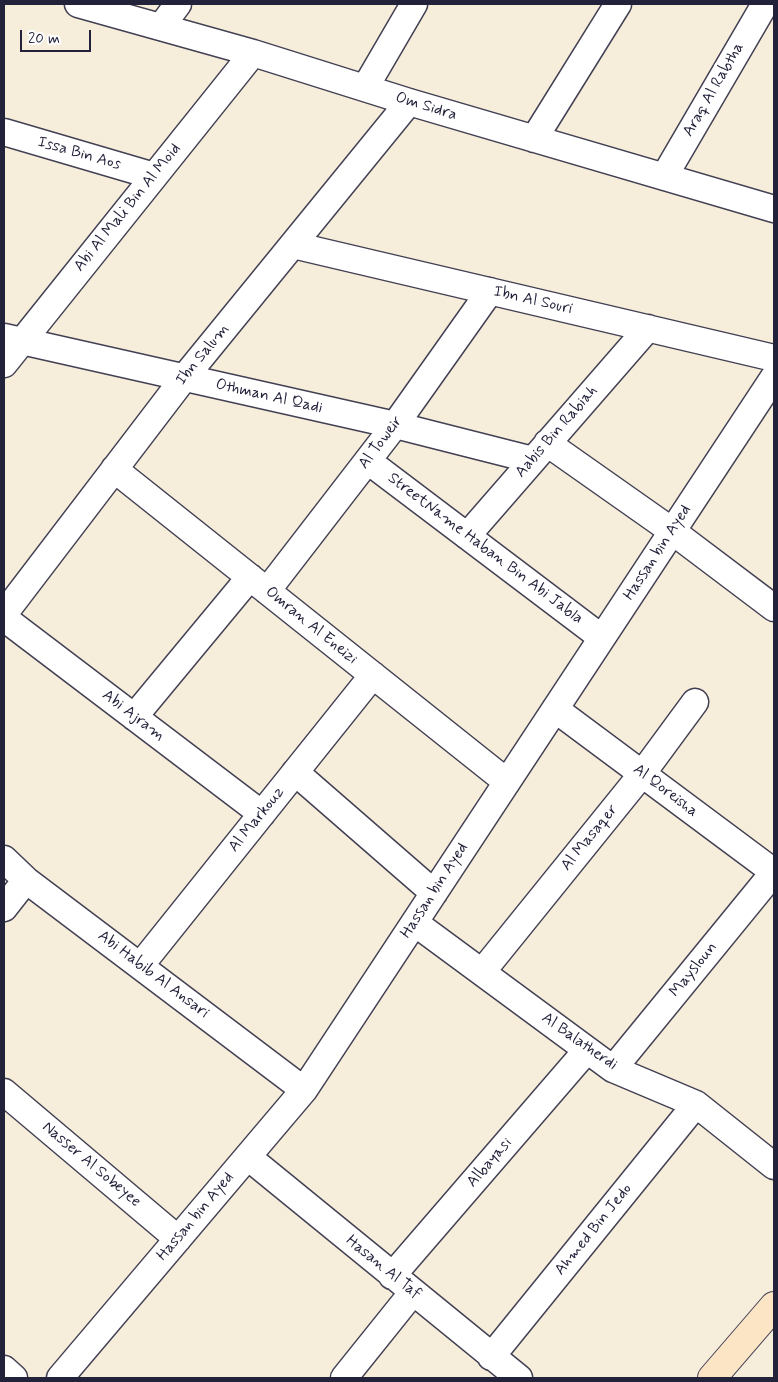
<!DOCTYPE html>
<html>
<head>
<meta charset="utf-8">
<style>
  body { margin:0 }
  #map { position:relative; width:778px; height:1382px; overflow:hidden; background:#f7eddb; font-family:Mynerve,sans-serif }
  canvas { display:block }
  .frame { position:absolute; inset:0; border:5px solid #22223b; pointer-events:none }
  .scale { position:absolute; left:20px; top:30px; width:71px; height:22px; box-sizing:border-box; border:2px solid #22223b; border-top:0; padding-left:6px; font-size:15px; line-height:18px; white-space:nowrap; color:#22223b; -webkit-text-stroke:4px #fff; paint-order:stroke }
</style>
</head>
<body>
<div id="map">
<canvas width="778" height="1382"></canvas>
<div class="frame"></div>
<div class="scale">20 m</div>
</div>
<script>
const ctx = document.querySelector('canvas').getContext('2d');
ctx.lineJoin = 'round';
const shape = rows => new Path2D(rows.map(r => 'M' + r).join(''));
function strokePath(path, color, width, dash) { ctx.strokeStyle = color; ctx.lineWidth = width; ctx.lineCap = dash ? 'butt' : 'round'; ctx.setLineDash(dash || []); ctx.stroke(path); }
function write(font, color, halo, rows, align = 'center') {
  ctx.font = font + ' Mynerve,sans-serif'; ctx.lineWidth = 5; ctx.setLineDash([]); ctx.textBaseline = 'middle'; ctx.strokeStyle = halo; ctx.fillStyle = color; for (const [text, x, y, turn = 0] of rows) {
    ctx.save(); ctx.translate(x, y); ctx.rotate((+turn || 0) * Math.PI / 180); ctx.textAlign = isNaN(turn) ? turn : align; if (halo) ctx.strokeText(text, 0, 0); ctx.fillText(text, 0, 0); ctx.restore();
  }
}
const minor = shape([
  [78,4,253,53,409,102,774,209],
  [161,27,178,4],
  [365,88,414,4],
  [4,132,154,176],
  [534,139,618,4],
  [664,177,765,4],
  [293,245,774,358],
  [4,337,395,425,533,460],
  [4,364,253,53],
  [547,443,672,531,774,608],
  [368,461,602,638],
  [114,469,507,782],
  [467,536,648,328],
  [267,591,395,425,490,291],
  [4,614,184,378,409,102],
  [4,618,262,814],
  [555,709,774,872],
  [134,717,250,577],
  [295,772,434,893],
  [4,859,26,880,304,1090],
  [4,908,26,880],
  [415,923,613,1069,696,1104,774,1166],
  [140,966,373,675],
  [482,972,642,774,695,702],
  [613,1069,774,872],
  [4,1092,178,1239],
  [248,1157,519,1378],
  [392,1276,587,1050],
  [491,1357,696,1104],
  [4,1369,14,1378],
  [60,1378,304,1090,774,377],
  [344,1378,413,1292]
]);
const secondary = shape([
  [712,1378,774,1306]
]);
strokePath(minor, '#424053', 29);
strokePath(secondary, '#424053', 30);
strokePath(minor, '#fff', 26);
strokePath(secondary, '#fce5c4', 28);
write('16px', '#22223b', '#fff', [
  ["Araq Al Rabtha",714,90,-60],
  ["Om Sidra",426,107,17],
  ["Issa Bin Aos",79,154,16],
  ["Abi Al Mali Bin Al Moid",128,208,-51],
  ["Ibn Al Souri",533,301,13],
  ["Ibn Salum",203,355,-51],
  ["Othman Al Qadi",269,397,13],
  ["Aabis Bin Rabiah",557,432,-49],
  ["Al Toweir",381,443,-53],
  ["StreetName Haban Bin Abi Jabla",485,549,37],
  ["Hassan bin Ayed",658,553,-57],
  ["Omran Al Eneizi",311,626,39],
  ["Abi Ajram",133,716,37],
  ["Al Qoreisha",665,791,37],
  ["Al Markouz",257,820,-51],
  ["Al Masaqer",590,838,-51],
  ["Hassan bin Ayed",435,891,-57],
  ["Maysloun",694,970,-51],
  ["Abi Habib Al Ansari",153,975,37],
  ["Al Balatherdi",579,1042,35],
  ["Albayasi",490,1163,-49],
  ["Nasser Al Sobeyee",91,1165,40],
  ["Hassan bin Ayed",196,1217,-50],
  ["Ahmed Bin Jedo",594,1230,-51],
  ["Hasan Al Taf",383,1268,39]
]);
</script>
</body>
</html>
